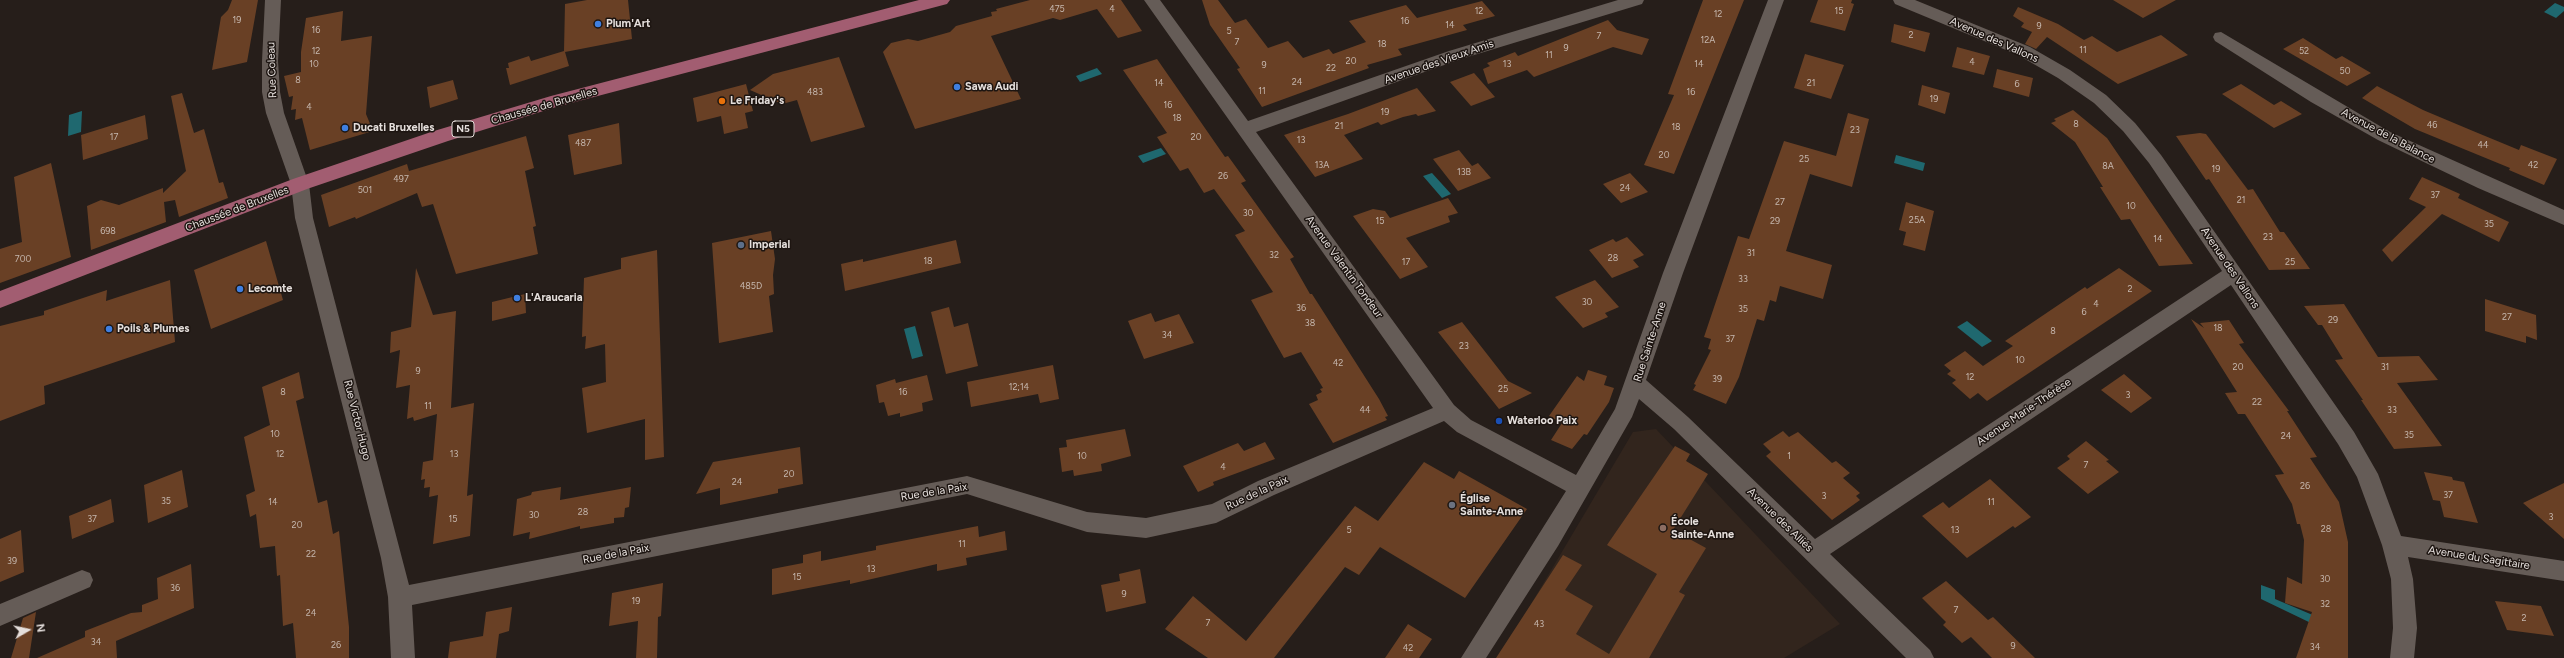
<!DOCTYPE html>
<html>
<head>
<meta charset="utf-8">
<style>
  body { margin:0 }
  #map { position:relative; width:2564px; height:658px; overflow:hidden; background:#261e1a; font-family:Figtree,sans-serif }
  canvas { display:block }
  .north { position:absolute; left:8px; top:610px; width:40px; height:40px; -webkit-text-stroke:3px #1d1511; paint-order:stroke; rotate:81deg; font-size:11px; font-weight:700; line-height:16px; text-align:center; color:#e5dfdc }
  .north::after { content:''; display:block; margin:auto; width:14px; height:18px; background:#e5dfdc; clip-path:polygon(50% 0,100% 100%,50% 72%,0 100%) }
</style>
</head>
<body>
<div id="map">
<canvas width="2564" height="658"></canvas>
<div class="north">N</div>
</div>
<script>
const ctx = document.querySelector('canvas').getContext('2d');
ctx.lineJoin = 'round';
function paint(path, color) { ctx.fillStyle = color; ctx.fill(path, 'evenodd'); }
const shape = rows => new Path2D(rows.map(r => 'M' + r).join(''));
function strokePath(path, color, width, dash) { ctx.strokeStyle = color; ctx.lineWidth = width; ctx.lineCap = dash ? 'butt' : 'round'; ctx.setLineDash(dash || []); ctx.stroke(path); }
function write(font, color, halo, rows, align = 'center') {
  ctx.font = font + ' Figtree,sans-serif'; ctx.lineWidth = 3; ctx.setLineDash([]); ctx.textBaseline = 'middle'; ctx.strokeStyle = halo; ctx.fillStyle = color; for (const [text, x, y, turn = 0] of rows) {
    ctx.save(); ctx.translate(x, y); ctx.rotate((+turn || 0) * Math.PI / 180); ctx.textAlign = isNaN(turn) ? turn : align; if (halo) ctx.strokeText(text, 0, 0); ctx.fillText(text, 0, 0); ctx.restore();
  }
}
paint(shape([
  [1656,429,1840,624,1784,658,1499,658,1633,432]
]), '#32251d');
paint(shape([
  [2555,3,2564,7,2564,11,2556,18,2544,12],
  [1097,68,1102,74,1080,82,1076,76],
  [82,111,81,132,68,136,69,115],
  [1161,148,1166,154,1143,163,1138,156],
  [1896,155,1925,163,1923,171,1894,163],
  [1432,173,1451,194,1442,198,1423,176],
  [1967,321,1992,341,1982,347,1957,327],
  [915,326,923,356,912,359,904,329],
  [2261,585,2275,590,2275,599,2315,616,2313,624,2261,599]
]), '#1f686f');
paint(shape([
  [232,0,258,0,247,62,212,70,221,17,228,10],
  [587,0,628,0,632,39,565,52,569,66,510,85,506,68,509,68,508,63,529,56,531,61,564,51,565,4],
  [1030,0,1121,0,1142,31,1118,38,1097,9,1060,20,1053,18,991,36,1021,99,915,129,883,52,891,43,908,39,918,41,950,32,956,26,992,16,991,12,997,11,996,9],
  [1202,0,1218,0,1235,23,1246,19,1268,48,1288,41,1303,58,1329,49,1333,54,1366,42,1349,21,1406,5,1417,18,1482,1,1495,16,1463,25,1467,30,1398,49,1402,55,1367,65,1369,68,1262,107,1237,69,1240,68,1210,25],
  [1703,0,1744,0,1674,174,1644,165,1674,95,1668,94],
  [1818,0,1852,0,1851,3,1854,4,1845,31,1810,22],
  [2113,0,2176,0,2143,18],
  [2018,7,2058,24,2084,40,2092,36,2117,52,2161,35,2188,55,2118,84,2047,37,2036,49,2025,44,2032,32,2021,27,2024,23,2013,16],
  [343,11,341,41,372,36,366,114,373,131,310,150,302,118,295,120,296,109,291,110,293,96,289,97,284,76,301,72,301,52,306,18],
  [1608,20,1617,30,1649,39,1642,55,1613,47,1534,77,1527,70,1488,84,1483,69,1490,66,1487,63,1515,52,1518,56],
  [1894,24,1930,33,1925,52,1891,42],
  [2303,38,2336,59,2342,56,2371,73,2347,86,2283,49],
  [1957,47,1990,56,1984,75,1952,67],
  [1805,54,1844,65,1831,99,1794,88],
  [839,57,865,127,811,142,797,100,782,104,750,90,773,74],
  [1157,59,1225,157,1228,156,1246,181,1241,183,1294,257,1290,259,1310,294,1312,294,1379,399,1388,416,1385,417,1387,420,1333,443,1309,404,1318,400,1316,395,1322,392,1320,389,1323,388,1301,352,1284,358,1251,300,1273,292,1235,235,1245,231,1214,189,1204,193,1188,168,1180,171,1157,137,1167,133,1123,70],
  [1997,69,2033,78,2029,97,1993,87],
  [1474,73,1495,97,1471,106,1450,82],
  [453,80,458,99,430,108,427,87],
  [746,84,753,111,745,113,748,128,724,134,721,116,697,122,693,98],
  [2241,84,2274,105,2281,101,2302,114,2274,128,2222,94],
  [1922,85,1950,93,1945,114,1918,105],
  [2377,86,2423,110,2473,131,2519,150,2521,145,2557,159,2544,185,2509,170,2510,168,2415,129,2362,98],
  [1417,88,1436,111,1418,116,1416,114,1403,117,1381,125,1378,122,1344,135,1363,159,1315,177,1284,135,1348,114],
  [182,93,194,133,204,129,219,183,223,182,228,198,179,217,175,200,164,202,166,222,91,250,87,206,101,200,119,205,163,188,163,193,186,171,171,96],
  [2073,110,2107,138,2193,264,2159,266,2130,219,2121,220,2100,187,2103,187,2075,142,2051,123,2056,121,2054,119],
  [1848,113,1869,119,1852,187,1810,174,1786,251,1832,265,1823,299,1780,286,1776,302,1770,300,1764,321,1757,319,1739,377,1726,404,1693,390,1696,385,1694,384,1711,350,1708,349,1711,339,1704,337,1738,236,1749,239,1784,141,1836,156],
  [145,115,148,139,83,160,81,135],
  [619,123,622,164,574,175,568,135],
  [2200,133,2206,134,2248,190,2253,189,2280,232,2284,232,2310,269,2269,270,2209,179,2206,180,2176,136],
  [526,136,534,168,525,171,536,226,533,227,538,254,456,274,433,204,422,207,417,193,356,219,355,217,329,227,321,195,407,164,409,171],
  [1459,150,1472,166,1478,163,1491,178,1458,191,1433,159],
  [51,163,71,257,0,283,0,249,22,242,14,177],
  [1630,173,1648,192,1621,203,1603,184],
  [2422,177,2460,194,2458,198,2509,222,2499,242,2442,214,2392,262,2382,250,2426,207,2409,199],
  [1448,198,1458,213,1448,216,1450,222,1406,238,1428,267,1400,279,1353,216,1373,209,1385,211,1390,218],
  [1906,202,1934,211,1925,251,1903,245,1906,232,1899,230],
  [771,231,775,259,773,275,774,294,769,296,773,332,719,343,712,243],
  [1627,237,1644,255,1633,260,1639,267,1612,278,1589,250,1613,239,1616,242],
  [956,240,961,263,845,291,841,264,863,259,863,262],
  [266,241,283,300,211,329,194,270],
  [657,250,664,457,645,460,645,419,587,433,582,388,606,382,605,344,585,349,586,336,582,337,584,278,621,269,621,258],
  [416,268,433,315,456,311,451,408,474,403,467,496,473,494,470,536,433,544,438,495,429,497,430,487,424,488,425,479,421,480,423,462,433,460,437,414,414,421,413,417,407,419,410,385,396,388,400,350,390,353,391,332,411,327],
  [2119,268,2152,291,1987,401,1978,393,1970,399,1952,383,1956,380,1947,374,1951,371,1944,365,1965,351,1983,366,2013,346,2005,341,2085,287,2087,289],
  [170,280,175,342,44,386,45,404,0,421,0,326,44,315,44,311,107,290,106,301],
  [1595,280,1619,307,1605,313,1608,317,1583,328,1555,297],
  [525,294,526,313,492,321,492,302],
  [2485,299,2536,315,2537,340,2526,336,2526,343,2485,331],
  [2344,304,2378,357,2419,356,2438,380,2397,383,2442,446,2394,449,2361,400,2363,400,2335,360,2343,359,2322,325,2318,325,2304,306],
  [949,307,954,327,968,323,978,366,946,374,931,312],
  [1151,313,1155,322,1179,314,1194,343,1144,359,1128,321],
  [2191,319,2204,328,2200,323,2229,320,2244,343,2239,344,2289,411,2287,411,2317,457,2310,458,2339,502,2348,542,2348,658,2296,658,2312,612,2285,603,2287,577,2302,584,2304,540,2300,524,2297,524,2292,504,2275,475,2284,474,2245,414,2238,414,2225,393,2237,392],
  [1462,322,1508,381,1532,393,1499,409,1438,332],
  [1053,365,1059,399,1040,403,1038,394,971,407,967,382],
  [1588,370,1607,376,1604,385,1614,388,1609,402,1587,435,1584,434,1572,449,1551,440,1562,423,1549,416,1577,376,1584,381],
  [299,372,304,398,296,401,318,503,327,500,333,534,339,531,349,627,349,658,296,658,293,623,283,626,280,575,277,576,275,546,260,548,256,514,250,517,246,495,255,491,244,437,270,425,262,387],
  [2124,374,2152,398,2131,413,2101,390],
  [927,375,933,400,922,403,923,411,900,417,900,413,888,416,884,402,879,403,876,385,895,379,896,383],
  [1125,429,1131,456,1101,464,1102,471,1074,476,1073,470,1062,472,1059,448,1067,447,1066,440],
  [1783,431,1789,437,1798,432,1832,463,1836,461,1850,473,1843,478,1860,493,1856,496,1860,500,1832,520,1766,456,1771,452,1763,444],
  [2086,441,2109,460,2106,461,2119,472,2088,494,2057,468,2070,459,2067,456],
  [1265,442,1275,459,1213,482,1214,485,1198,492,1183,466,1238,443,1244,451],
  [1675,446,1690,454,1686,461,1708,474,1673,530,1706,548,1679,592,1685,595,1649,658,1496,658,1563,555,1582,565,1565,590,1593,606,1576,634,1609,654,1657,574,1607,545],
  [800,447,803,484,778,489,778,493,720,505,720,488,696,494,713,462],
  [1424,462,1454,479,1459,471,1527,509,1465,598,1380,547,1359,575,1345,567,1274,658,1208,658,1165,629,1193,596,1246,641,1355,506,1378,521],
  [182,470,188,507,148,523,144,485],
  [2424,472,2452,477,2453,480,2464,482,2478,523,2444,517,2440,501,2433,500],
  [1990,479,2031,517,2015,528,2013,526,1967,558,1922,516,1943,502,1949,508],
  [2564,483,2564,539,2523,503],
  [561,487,560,500,631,487,629,507,625,508,624,517,614,518,614,523,580,529,580,526,529,539,530,532,513,536,517,499,531,495,532,492],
  [111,499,114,522,72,539,69,516],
  [978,526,979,537,1005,531,1007,550,966,558,967,565,937,571,937,564,850,584,850,580,772,595,772,569,803,563,803,555,821,551,821,561,876,550,876,546],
  [21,530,24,572,0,582,0,539],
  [191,564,194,608,116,641,117,658,37,658,85,637,85,631,131,613,142,612,142,605,158,599,157,578],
  [1140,569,1146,603,1106,612,1101,585,1120,581,1119,574],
  [1946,581,1988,620,1993,617,2035,658,1992,658,1971,637,1962,643,1943,625,1946,622,1922,598],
  [663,583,661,616,658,617,657,658,636,658,638,621,609,626,612,593],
  [2495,601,2541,606,2554,636,2507,630],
  [512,607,509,631,499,634,496,658,448,658,450,642,483,636,486,612],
  [36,612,29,658,11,658,23,618],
  [1408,624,1432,639,1419,658,1385,658]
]), '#694025');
paint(shape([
  [265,0,281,0,278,61,280,92,284,113,309,184,313,218,409,585,967,476,1087,512,1146,518,1212,504,1258,481,1433,408,1144,0,1160,0,1248,121,1449,51,1618,0,1644,0,1642,4,1461,59,1256,132,1454,405,1471,420,1576,475,1615,409,1663,273,1768,0,1784,0,1683,273,1646,380,1688,417,1815,539,2222,271,2149,163,2123,131,2094,103,2058,78,2018,55,1895,4,1893,0,1915,0,2030,47,2070,70,2106,95,2135,123,2161,155,2354,432,2378,474,2401,536,2564,561,2564,581,2408,557,2413,579,2417,628,2414,658,2390,658,2393,628,2391,579,2382,545,2357,477,2338,444,2231,285,1830,554,1930,650,1934,658,1906,658,1674,429,1639,399,1632,417,1558,546,1486,658,1461,658,1566,491,1457,432,1444,421,1274,495,1216,523,1146,538,1087,532,967,494,412,605,415,658,391,658,388,597,381,558,295,218,291,184,266,113,262,92,262,61,265,0],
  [2221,32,2390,132,2564,210,2564,225,2478,188,2378,140,2311,102,2215,41,2213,37,2215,33,2221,32],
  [82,570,90,573,93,580,90,587,0,626,0,604,82,570]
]), '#655c57');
paint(shape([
  [919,0,950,0,947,4,556,107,448,141,307,189,0,308,0,291,293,179,434,131,551,96,919,0]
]), '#a25d71');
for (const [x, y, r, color] of [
  [598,24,4,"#3f7fe0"],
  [957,87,4,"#3f7fe0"],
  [722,101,4,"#e8710a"],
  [345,128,4,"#3f7fe0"],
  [741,245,4,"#5c6f8a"],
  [240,289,4,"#3f7fe0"],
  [517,298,4,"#3f7fe0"],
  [109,329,4,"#3f7fe0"],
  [1499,421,4,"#1a4fb4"],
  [1452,505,4,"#6b7280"],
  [1663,528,4,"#8d6e63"]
]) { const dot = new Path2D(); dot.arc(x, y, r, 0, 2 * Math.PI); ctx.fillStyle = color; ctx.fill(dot); strokePath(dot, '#1d1511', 1.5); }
write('9px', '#c6b7ae', null, [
  ["475",1057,9],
  ["4",1112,9],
  ["12",1479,11],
  ["15",1839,11],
  ["12",1718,14],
  ["19",237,20],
  ["16",1405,21],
  ["14",1450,25],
  ["9",2039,26],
  ["16",316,30],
  ["5",1229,31],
  ["2",1911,35],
  ["7",1599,36],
  ["12A",1708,40],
  ["7",1237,42],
  ["18",1382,44],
  ["9",1566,48],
  ["11",2083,50],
  ["12",316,51],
  ["52",2304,51],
  ["11",1549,55],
  ["20",1351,61],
  ["4",1972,62],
  ["10",314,64],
  ["13",1507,64],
  ["14",1699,64],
  ["9",1264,65],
  ["22",1331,68],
  ["50",2345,71],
  ["8",298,80],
  ["24",1297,82],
  ["14",1159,83],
  ["21",1811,83],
  ["6",2017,84],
  ["11",1262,91],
  ["483",815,92],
  ["16",1691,92],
  ["19",1934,99],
  ["16",1168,105],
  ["4",309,107],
  ["19",1385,112],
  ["18",1177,118],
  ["8",2076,124],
  ["46",2432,125],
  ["21",1339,126],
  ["18",1676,127],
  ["23",1855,130],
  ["17",114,137],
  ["20",1196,137],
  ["13",1301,140],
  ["487",583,143],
  ["44",2483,145],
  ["20",1664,155],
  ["25",1804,159],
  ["13A",1322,165],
  ["42",2533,165],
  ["8A",2108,166],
  ["19",2216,169],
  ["13B",1464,172],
  ["26",1223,176],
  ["497",401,179],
  ["24",1625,188],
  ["501",365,190],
  ["37",2435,195],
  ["21",2241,200],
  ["27",1780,202],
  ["10",2131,206],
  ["30",1248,213],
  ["25A",1917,220],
  ["15",1380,221],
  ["29",1775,221],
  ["35",2489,224],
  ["698",108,231],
  ["23",2268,237],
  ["14",2158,239],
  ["31",1751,253],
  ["32",1274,255],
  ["28",1613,258],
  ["700",23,259],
  ["18",928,261],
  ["17",1406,262],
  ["25",2290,262],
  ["33",1743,279],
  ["485D",751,286],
  ["2",2130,289],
  ["30",1587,302],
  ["4",2096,304],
  ["36",1301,308],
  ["35",1743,309],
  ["6",2084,312],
  ["27",2507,317],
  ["29",2333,320],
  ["38",1310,323],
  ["18",2218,328],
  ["8",2053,331],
  ["34",1167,335],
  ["37",1730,339],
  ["23",1464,346],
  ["10",2020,360],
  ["42",1338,363],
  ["20",2238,367],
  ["31",2385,367],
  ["9",418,371],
  ["12",1970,377],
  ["39",1717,379],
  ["12;14",1019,387],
  ["25",1503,389],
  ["8",283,392],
  ["16",903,392],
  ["3",2128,395],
  ["22",2257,402],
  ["11",428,406],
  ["44",1365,410],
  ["33",2392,410],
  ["10",275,434],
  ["35",2409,435],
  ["24",2286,436],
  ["12",280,454],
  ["13",454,454],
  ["10",1082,456],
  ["1",1789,456],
  ["7",2086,465],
  ["4",1223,467],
  ["20",789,474],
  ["24",737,482],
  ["26",2305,486],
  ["37",2448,495],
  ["3",1824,496],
  ["35",166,501],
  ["14",273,502],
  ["11",1991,502],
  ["28",583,512],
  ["30",534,515],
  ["3",2551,517],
  ["37",92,519],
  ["15",453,519],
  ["20",297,525],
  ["28",2326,529],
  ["5",1349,530],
  ["13",1955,530],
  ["11",962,544],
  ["22",311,554],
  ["39",12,561],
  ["13",871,569],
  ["15",797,577],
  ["30",2325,579],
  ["36",175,588],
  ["9",1124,594],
  ["19",636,601],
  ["32",2325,604],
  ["7",1956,610],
  ["24",311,613],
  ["2",2524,618],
  ["7",1208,623],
  ["43",1539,624],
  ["34",96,642],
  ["26",336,645],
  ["9",2013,646],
  ["34",2315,647],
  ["42",1408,648]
]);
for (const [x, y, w] of [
  [463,129,22]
]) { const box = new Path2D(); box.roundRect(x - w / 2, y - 8, w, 16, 3); ctx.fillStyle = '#1d1511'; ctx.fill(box); strokePath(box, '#e5dfdc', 1); }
write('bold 10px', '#e5dfdc', null, [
  ["N5",463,129]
]);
write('bold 11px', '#e5dfdc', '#1d1511', [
  ["Plum'Art",606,24],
  ["Sawa Audi",965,87],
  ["Le Friday's",730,101],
  ["Ducati Bruxelles",353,128],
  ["Imperial",749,245],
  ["Lecomte",248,289],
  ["L'Araucaria",525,298],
  ["Poils & Plumes",117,329],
  ["Waterloo Paix",1507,421],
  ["Église",1460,499],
  ["Sainte-Anne",1460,512],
  ["École",1671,522],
  ["Sainte-Anne",1671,535]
], 'left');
write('11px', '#e5dfdc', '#1d1511', [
  ["Avenue des Vallons",1994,40,24],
  ["Avenue des Vieux Amis",1439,62,-19],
  ["Rue Coleau",272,70,-92],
  ["Chaussée de Bruxelles",544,106,-16],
  ["Avenue de la Balance",2388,136,28],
  ["Chaussée de Bruxelles",237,209,-21],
  ["Avenue Valentin Tondeur",1344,267,54],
  ["Avenue des Vallons",2230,268,56],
  ["Rue Sainte-Anne",1650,342,-72],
  ["Avenue Marie-Thérèse",2024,412,-34],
  ["Rue Victor Hugo",357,420,76],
  ["Rue de la Paix",934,492,-9],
  ["Rue de la Paix",1257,493,-25],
  ["Avenue des Alliés",1780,520,44],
  ["Rue de la Paix",616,554,-11],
  ["Avenue du Sagittaire",2479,558,9]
]);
</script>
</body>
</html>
